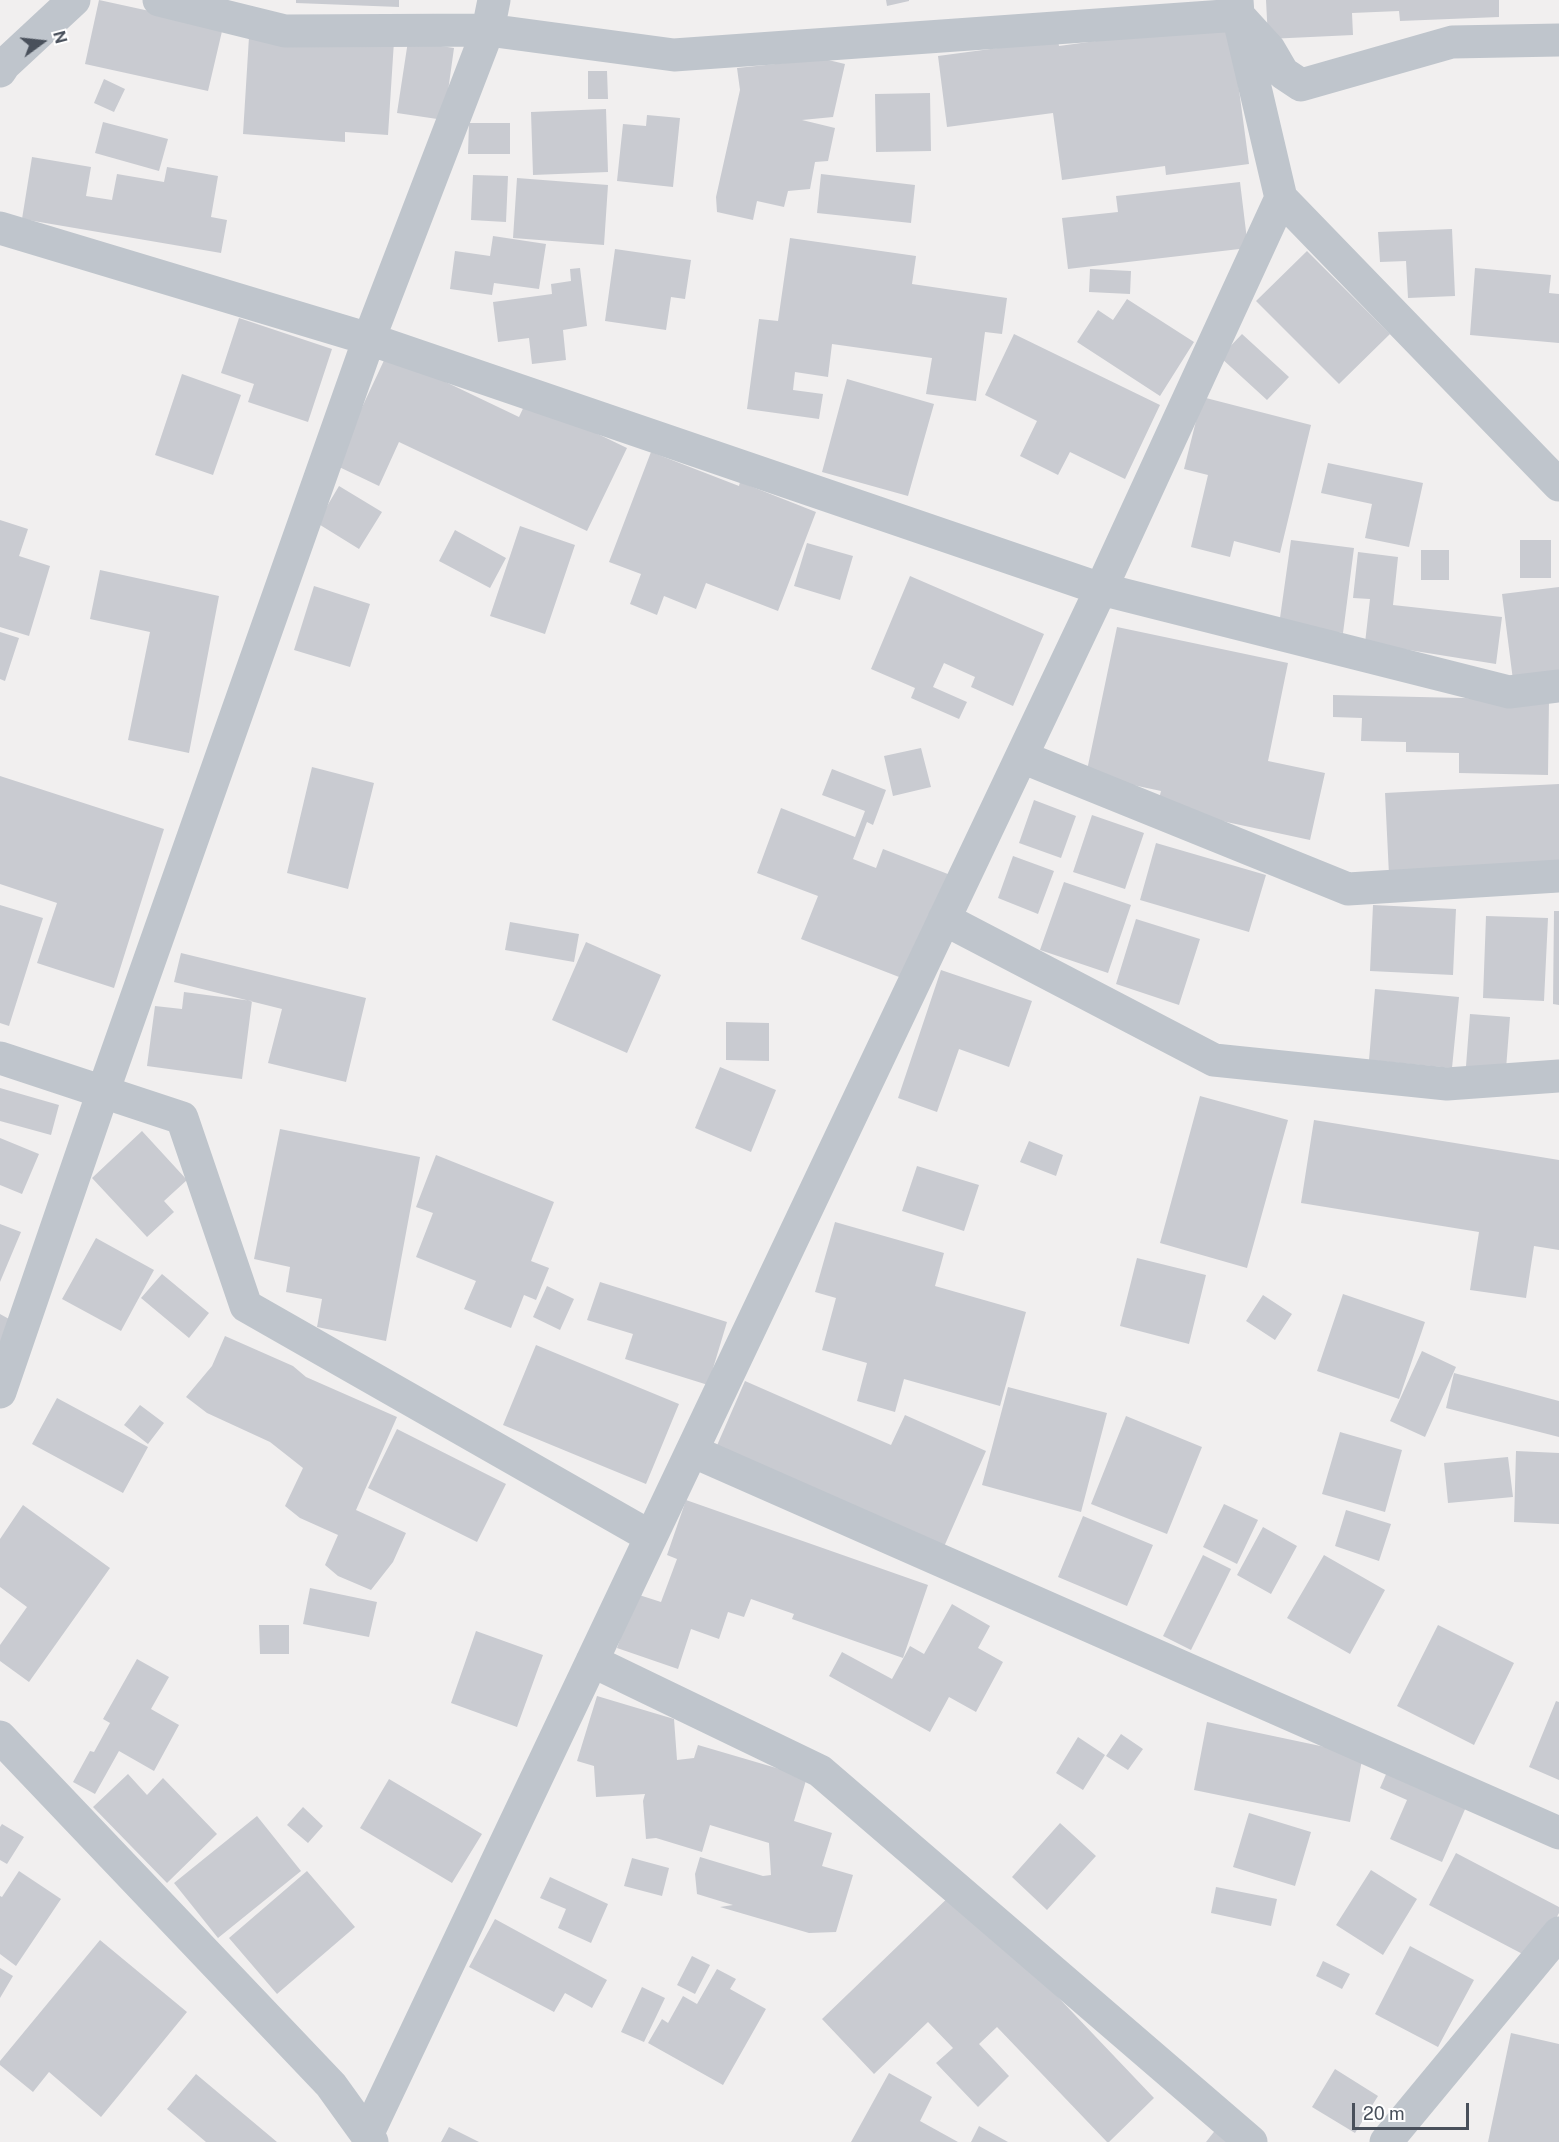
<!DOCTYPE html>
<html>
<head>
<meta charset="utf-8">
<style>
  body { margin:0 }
  #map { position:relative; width:1559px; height:2142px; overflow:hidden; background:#f1efef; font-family:"Public Sans",sans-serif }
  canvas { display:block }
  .north { position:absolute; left:12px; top:12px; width:60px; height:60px; -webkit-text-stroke:4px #fff; paint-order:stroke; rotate:75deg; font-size:16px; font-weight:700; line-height:24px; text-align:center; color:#49505b }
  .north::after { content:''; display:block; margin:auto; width:21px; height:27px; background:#49505b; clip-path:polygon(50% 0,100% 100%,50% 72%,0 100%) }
  .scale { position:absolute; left:1352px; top:2103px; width:117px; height:27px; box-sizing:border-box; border:3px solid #49505b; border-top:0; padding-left:8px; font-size:18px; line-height:21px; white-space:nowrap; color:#49505b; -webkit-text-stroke:4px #fff; paint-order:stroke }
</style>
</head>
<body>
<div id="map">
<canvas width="1559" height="2142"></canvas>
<div class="north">N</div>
<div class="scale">20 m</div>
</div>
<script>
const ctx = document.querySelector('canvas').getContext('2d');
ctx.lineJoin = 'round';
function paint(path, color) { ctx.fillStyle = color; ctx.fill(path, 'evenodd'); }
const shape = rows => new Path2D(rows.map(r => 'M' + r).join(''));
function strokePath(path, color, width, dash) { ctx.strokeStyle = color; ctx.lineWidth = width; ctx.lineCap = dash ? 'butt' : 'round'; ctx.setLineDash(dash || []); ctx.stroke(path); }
paint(shape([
  [99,0,223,27,208,91,85,64],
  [296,0,399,0,399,7,296,3],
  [886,0,909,0,909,1,887,6],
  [1266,0,1499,0,1499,17,1400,21,1399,11,1352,13,1353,35,1268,39],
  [1230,23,1249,164,1166,175,1165,166,1062,180,1053,113,947,127,938,56,1058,40,1059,46],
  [249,37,394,41,388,135,345,132,345,142,243,134],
  [408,41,454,48,444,120,397,113],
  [824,59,845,64,833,117,802,120,835,128,828,161,815,162,810,189,788,191,784,207,757,201,753,220,717,212,716,197,740,90,737,68],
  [588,71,607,71,608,99,588,99],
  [104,79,125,89,114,112,94,103],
  [930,93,931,151,876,152,875,94],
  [606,109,608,172,533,175,531,112],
  [647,115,680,118,673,187,617,181,623,124,646,126],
  [103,122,168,139,159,171,95,153],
  [469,123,510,123,510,154,468,154],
  [32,157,91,167,86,196,112,200,117,174,164,182,167,167,218,176,211,217,227,220,221,253,22,219],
  [821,174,915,185,911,223,817,213],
  [473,175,508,176,506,222,471,220],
  [517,178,608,185,604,245,513,238],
  [1240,182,1248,248,1068,269,1062,218,1118,212,1116,196],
  [1452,229,1455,296,1408,298,1406,261,1380,262,1378,232],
  [493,236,546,244,539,289,494,283,492,295,450,289,455,251,490,256],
  [790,238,916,256,912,284,1007,298,1002,334,985,332,976,401,926,394,932,358,832,344,828,377,795,372,793,390,823,394,819,419,747,409,759,319,778,321],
  [615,249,691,260,685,299,671,297,666,330,605,321],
  [1307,251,1390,334,1339,384,1256,301],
  [580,268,587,326,563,330,566,360,532,364,529,338,498,342,493,302,552,294,551,284,571,281,570,269],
  [1475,268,1551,275,1549,293,1559,294,1559,343,1470,335],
  [1090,269,1131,271,1130,294,1089,292],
  [1127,299,1194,342,1160,396,1077,342,1098,310,1113,320],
  [239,318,332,349,308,422,248,402,254,384,221,373],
  [1014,334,1160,405,1125,479,1070,452,1058,475,1020,456,1037,421,985,395],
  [1242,334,1289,377,1267,400,1220,357],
  [387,354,519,417,527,400,627,448,587,531,399,442,379,486,335,465],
  [182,374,241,395,213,475,155,455],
  [847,379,934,404,908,496,822,472],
  [1202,397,1311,425,1280,553,1234,541,1230,557,1191,547,1208,475,1184,469],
  [651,452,739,486,740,482,816,512,778,611,706,583,696,609,664,596,657,615,630,604,641,574,609,562],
  [1328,463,1423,483,1409,547,1365,538,1372,504,1321,493],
  [339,486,382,512,359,549,317,523],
  [0,520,28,529,19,556,50,566,29,636,0,627],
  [520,526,575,545,545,634,490,616],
  [455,530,506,558,490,588,439,561],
  [1291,540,1354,548,1343,633,1279,625],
  [1520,540,1551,540,1551,578,1520,578],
  [807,543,853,556,840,600,794,586],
  [1421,550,1449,550,1449,580,1421,580],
  [1358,552,1398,557,1393,605,1502,617,1496,664,1365,643,1370,599,1353,598],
  [100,570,219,596,189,753,128,740,150,632,90,619],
  [910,576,1044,634,1013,706,971,687,975,677,944,663,933,687,967,702,959,719,911,698,915,688,871,669],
  [314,586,370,604,350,667,294,650],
  [1559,587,1559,674,1513,680,1502,594],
  [1117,627,1288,663,1268,761,1325,773,1310,840,1157,807,1161,791,1086,775],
  [0,632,19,638,5,681,0,679],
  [1333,695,1549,700,1548,775,1459,773,1459,753,1406,752,1406,742,1361,741,1362,718,1333,717],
  [921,748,931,787,893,796,884,756],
  [312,767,374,783,348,889,287,873],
  [832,769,886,790,873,825,867,822,853,859,876,868,883,849,953,876,912,982,801,939,818,896,757,873,781,808,855,837,865,811,822,795],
  [0,776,164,829,114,988,37,963,57,903,0,884],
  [1559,784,1559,864,1389,875,1385,793],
  [1034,800,1076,816,1061,858,1019,843],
  [1092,815,1144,833,1125,889,1073,872],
  [1156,843,1266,875,1249,932,1140,900],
  [1013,856,1054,871,1038,914,998,898],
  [1064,882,1131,905,1108,973,1040,950],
  [0,905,43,918,9,1026,0,1023],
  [1373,905,1456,909,1453,975,1370,971],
  [1554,911,1559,911,1559,1005,1553,1004],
  [1486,916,1548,918,1544,1001,1483,998],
  [1136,919,1200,939,1179,1005,1116,984],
  [510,922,579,934,574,962,505,950],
  [586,942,661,975,627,1053,552,1020],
  [181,953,366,998,346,1082,268,1063,282,1009,174,982],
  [941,970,1032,1001,1009,1067,959,1049,937,1112,898,1098],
  [1375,989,1459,997,1452,1068,1369,1060],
  [184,992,252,1001,242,1079,147,1066,155,1006,182,1009],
  [1470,1014,1510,1017,1506,1069,1466,1066],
  [726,1022,769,1023,769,1061,726,1060],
  [720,1067,776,1090,751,1152,695,1128],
  [0,1088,59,1105,51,1135,0,1121],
  [1200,1096,1288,1120,1247,1268,1160,1243],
  [1314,1120,1559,1160,1559,1250,1534,1246,1526,1298,1470,1290,1479,1232,1301,1203],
  [280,1129,420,1157,386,1341,317,1327,322,1299,286,1292,290,1267,254,1259],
  [142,1131,187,1180,164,1201,174,1212,147,1237,92,1178],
  [0,1138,39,1154,22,1194,0,1185],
  [1029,1141,1063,1155,1056,1176,1020,1162],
  [436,1155,554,1202,531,1261,549,1268,536,1300,524,1295,511,1328,464,1309,476,1281,416,1257,433,1213,416,1207],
  [917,1166,979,1185,964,1231,902,1211],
  [835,1222,944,1253,935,1286,1026,1312,1000,1406,904,1379,895,1412,857,1401,867,1363,822,1350,836,1298,815,1292],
  [0,1224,21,1232,0,1282],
  [96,1238,154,1270,121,1331,62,1299],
  [1137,1258,1206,1275,1189,1344,1120,1326],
  [162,1274,209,1313,189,1338,141,1298],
  [600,1282,727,1322,708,1385,625,1359,633,1334,587,1320],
  [547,1286,574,1299,560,1330,533,1317],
  [1343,1294,1425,1322,1399,1399,1317,1371],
  [1263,1295,1292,1314,1275,1340,1246,1321],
  [0,1314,18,1324,0,1358],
  [225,1336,293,1366,306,1377,397,1417,356,1510,406,1533,393,1562,371,1590,338,1576,325,1565,338,1535,300,1518,285,1506,303,1468,270,1442,207,1413,186,1397,212,1366],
  [536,1345,679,1404,646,1484,503,1425],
  [1422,1351,1456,1367,1425,1437,1390,1421],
  [1454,1373,1559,1401,1559,1437,1446,1408],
  [745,1381,891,1445,905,1415,986,1451,943,1549,715,1450],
  [1008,1387,1107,1413,1081,1512,982,1485],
  [57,1398,148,1447,123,1493,32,1444],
  [140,1405,164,1423,148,1444,124,1425],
  [1126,1416,1202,1447,1167,1534,1091,1504],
  [397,1429,506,1484,477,1542,368,1488],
  [1340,1432,1402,1450,1385,1512,1322,1494],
  [1516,1451,1559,1453,1559,1524,1514,1522],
  [1508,1457,1513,1497,1448,1503,1444,1463],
  [686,1500,928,1585,903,1658,792,1619,794,1614,751,1599,744,1617,728,1612,719,1639,691,1629,678,1669,617,1648,636,1594,661,1602,677,1559,667,1555],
  [1224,1504,1258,1520,1237,1564,1203,1547],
  [23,1505,110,1568,29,1682,0,1661,0,1645,27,1607,0,1587,0,1539],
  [1346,1510,1391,1524,1379,1561,1335,1546],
  [1083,1516,1153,1545,1127,1606,1058,1577],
  [1263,1527,1297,1546,1271,1594,1237,1575],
  [1203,1555,1231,1569,1191,1650,1163,1636],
  [1324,1555,1385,1590,1350,1654,1287,1618],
  [310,1588,377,1602,369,1637,303,1624],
  [952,1604,990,1626,978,1648,1003,1662,976,1712,949,1697,930,1732,829,1676,842,1652,892,1679,910,1646,924,1654],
  [259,1625,289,1625,289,1654,260,1654],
  [1438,1625,1514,1663,1474,1745,1397,1706],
  [476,1631,543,1655,517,1727,451,1703],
  [137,1659,169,1677,151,1709,179,1725,154,1771,119,1751,95,1794,73,1782,90,1751,94,1752,110,1723,103,1719],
  [597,1696,674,1719,677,1760,694,1758,698,1745,807,1777,794,1821,832,1833,822,1866,853,1875,836,1932,809,1933,720,1907,733,1905,697,1894,695,1874,700,1857,763,1876,771,1875,769,1843,710,1825,702,1852,656,1838,646,1839,643,1801,645,1794,596,1797,594,1766,577,1761],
  [1556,1701,1559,1702,1559,1780,1529,1767],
  [1207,1722,1363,1755,1350,1822,1194,1790],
  [1121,1734,1143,1749,1128,1770,1106,1756],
  [1078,1737,1105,1755,1083,1790,1056,1773],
  [1387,1772,1466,1807,1442,1862,1390,1839,1407,1800,1380,1788],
  [128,1774,147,1795,163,1778,217,1834,167,1883,93,1807],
  [389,1779,482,1834,452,1883,360,1828],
  [303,1807,323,1826,308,1843,287,1825],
  [1249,1813,1311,1832,1295,1886,1233,1867],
  [257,1816,301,1871,218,1938,174,1883],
  [1060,1823,1096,1856,1047,1910,1012,1877],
  [2,1824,24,1837,7,1864,0,1860,0,1827],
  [1456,1853,1559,1907,1559,1913,1534,1960,1429,1905],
  [632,1858,669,1868,662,1896,624,1886],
  [1371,1870,1417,1899,1383,1955,1336,1925],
  [19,1871,61,1899,16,1966,0,1954,0,1896,2,1897],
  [307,1871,355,1927,277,1994,229,1938],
  [550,1877,608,1904,591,1943,558,1928,566,1909,540,1898],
  [1216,1887,1277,1899,1271,1926,1211,1913],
  [956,1890,1154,2098,1109,2142,1107,2142,997,2027,979,2044,1009,2076,978,2107,936,2063,953,2048,928,2022,874,2074,822,2019],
  [495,1919,607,1980,592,2008,565,1993,554,2012,469,1967],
  [100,1940,187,2012,101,2117,49,2072,33,2092,0,2065,0,2061],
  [1410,1946,1474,1980,1438,2047,1375,2014],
  [692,1956,710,1965,695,1994,677,1985],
  [1323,1961,1350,1974,1342,1989,1316,1976],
  [0,1968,13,1976,0,1998],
  [717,1969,736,1979,730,1989,766,2009,723,2085,648,2043,662,2019,668,2023,683,1996,697,2004],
  [642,1987,665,1998,644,2042,621,2032],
  [1511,2033,1559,2044,1559,2142,1488,2142],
  [1335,2069,1378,2096,1355,2133,1312,2107],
  [889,2073,932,2097,920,2121,958,2142,851,2142],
  [196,2074,277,2142,206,2142,167,2109],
  [979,2126,1008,2142,971,2142],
  [449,2127,479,2142,441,2142],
  [1217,2128,1236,2142,1206,2142]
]), '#c9cbd1');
strokePath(shape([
  [159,0,285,31,488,30,674,55,1238,15,1269,49,1283,73,1301,85,1452,42,1559,40],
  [0,71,4,65,74,0],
  [1281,198,1559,485],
  [0,228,369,339,1101,589,1509,692,1559,686],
  [1022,757,1348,889,1559,876],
  [944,919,1214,1060,1447,1084,1559,1076],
  [0,1058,182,1118,246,1306,651,1537],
  [0,1392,103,1092,369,339,488,30,494,0],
  [692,1451,1559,1833],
  [592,1661,820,1771,1251,2142],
  [0,1737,331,2085,372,2142],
  [367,2135,1101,589,1281,198,1238,15,1237,0],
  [1386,2142,1559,1933]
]), '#bfc5cc', 33);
</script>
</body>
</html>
